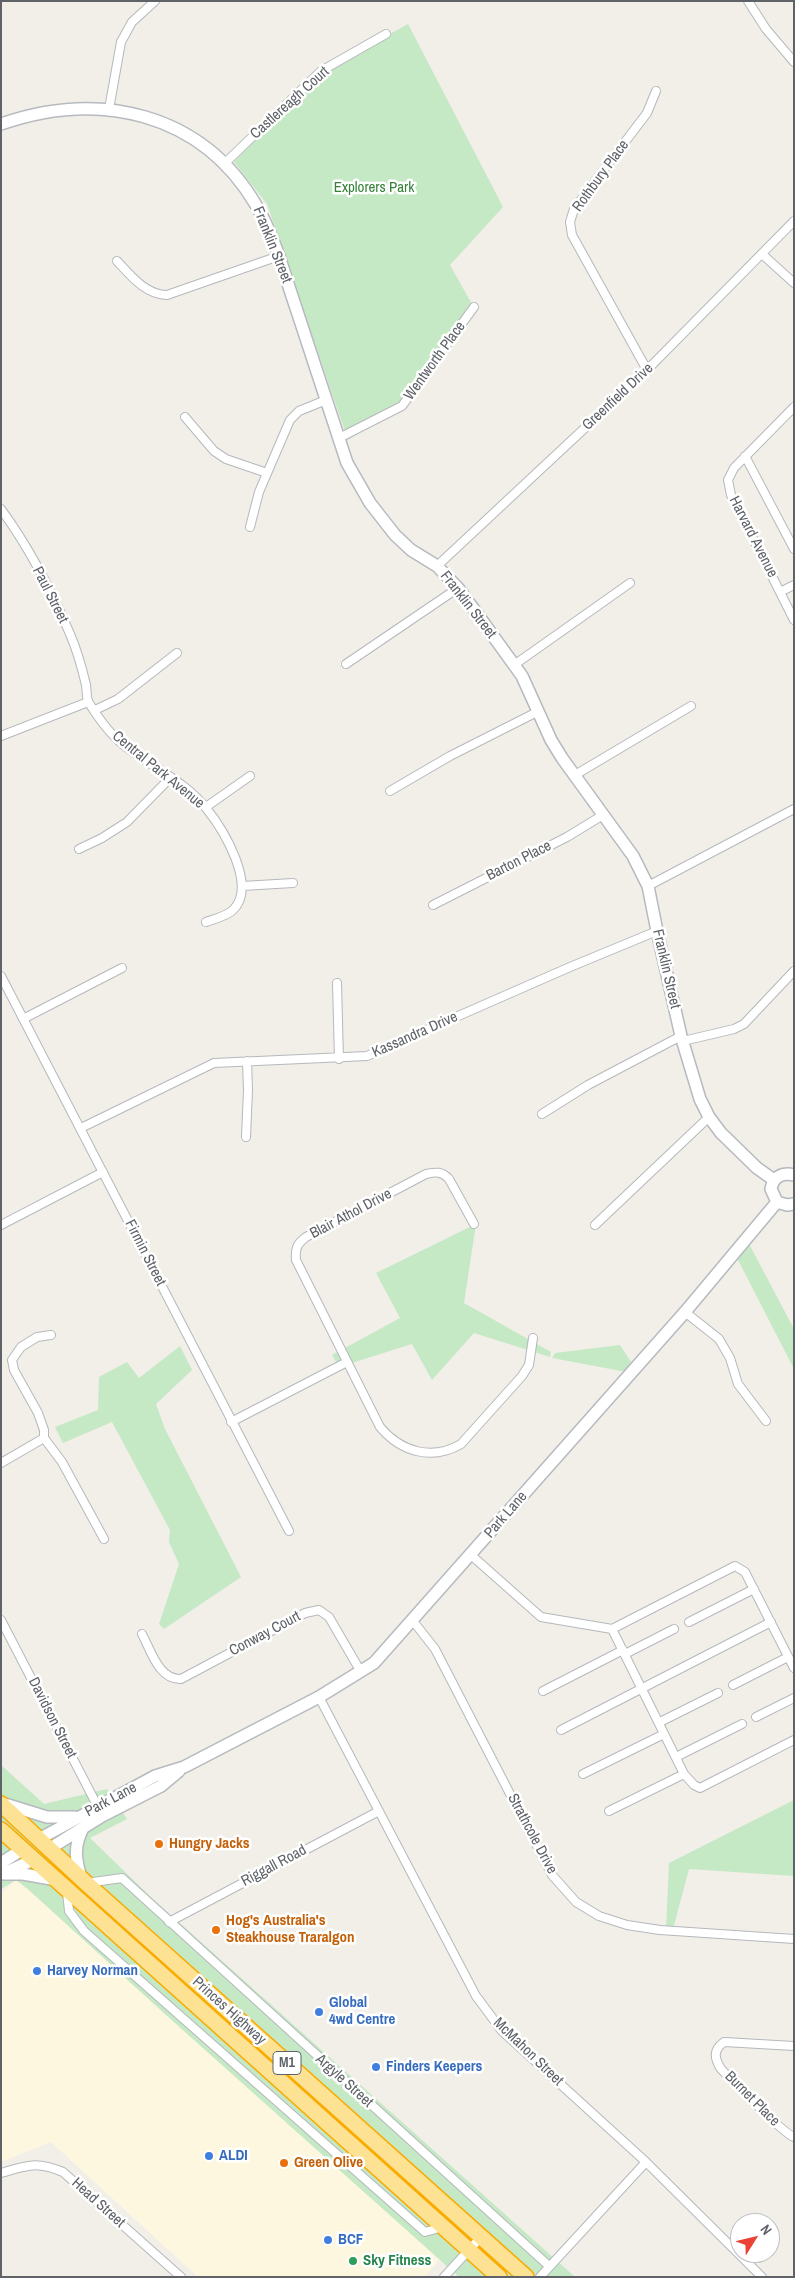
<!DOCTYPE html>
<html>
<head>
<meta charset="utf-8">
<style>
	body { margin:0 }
	#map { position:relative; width:795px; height:2278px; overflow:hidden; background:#f1efe8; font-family:"Archivo Narrow",sans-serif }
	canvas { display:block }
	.frame { position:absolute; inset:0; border:2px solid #5f6368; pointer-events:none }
	.north { position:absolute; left:730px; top:2213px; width:50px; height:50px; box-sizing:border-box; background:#fff; border:1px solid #bfc1c3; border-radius:50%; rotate:54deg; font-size:14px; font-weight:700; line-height:20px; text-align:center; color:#5f6368 }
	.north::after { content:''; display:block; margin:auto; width:18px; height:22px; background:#ea4335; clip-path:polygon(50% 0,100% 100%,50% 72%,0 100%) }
</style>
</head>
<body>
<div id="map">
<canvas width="795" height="2278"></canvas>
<div class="frame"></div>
<div class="north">N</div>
</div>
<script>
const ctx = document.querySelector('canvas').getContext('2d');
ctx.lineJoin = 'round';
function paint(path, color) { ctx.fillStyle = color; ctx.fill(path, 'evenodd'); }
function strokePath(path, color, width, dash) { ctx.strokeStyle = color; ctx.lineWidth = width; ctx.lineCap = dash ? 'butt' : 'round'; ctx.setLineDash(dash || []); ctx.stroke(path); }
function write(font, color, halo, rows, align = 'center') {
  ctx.font = font + ' "Archivo Narrow",sans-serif'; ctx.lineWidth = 5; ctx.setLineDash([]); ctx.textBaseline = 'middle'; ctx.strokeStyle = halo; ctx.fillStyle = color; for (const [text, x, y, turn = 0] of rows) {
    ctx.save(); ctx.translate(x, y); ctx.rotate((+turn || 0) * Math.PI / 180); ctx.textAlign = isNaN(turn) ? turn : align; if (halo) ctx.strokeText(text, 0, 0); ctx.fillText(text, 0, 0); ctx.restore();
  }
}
const commercial = new Path2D(`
	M 16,1879 L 440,2259 L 425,2277 L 198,2277 L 51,2142 L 1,2162 L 1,1894 Z`);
const green = new Path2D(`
	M 408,24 L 503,207 L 450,265 L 473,306 L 402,406 L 348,440 L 267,204 L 234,162 L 321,72 Z
	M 476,1224 L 464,1303 L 551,1352 L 550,1357 L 474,1333 L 432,1380 L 412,1344 L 339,1367 L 332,1355 L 400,1318 L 376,1273 Z
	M 748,1242 L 794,1329 L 794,1369 L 736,1256 Z
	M 620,1345 L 635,1368 L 632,1373 L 552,1358 L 555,1353 Z
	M 180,1346 L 192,1370 L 156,1404 L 165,1429 L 241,1577 L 164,1629 L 159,1624 L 179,1564 L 169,1542 L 170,1530 L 112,1422 L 63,1443 L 55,1427 L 98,1410 L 99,1377 L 127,1362 L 139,1378 Z
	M 1,1765 L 44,1804 L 107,1789 L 127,1819 L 90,1838 L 153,1899 L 575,2277 L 459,2277 L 166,2015 L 30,1891 L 16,1880 L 1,1889 Z
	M 794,1800 L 794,1876 L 689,1869 L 673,1929 L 666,1929 L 669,1863 Z`);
const street = new Path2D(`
	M 748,1 L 766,29 L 794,62
	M 109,109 L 121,42 L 132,22 L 155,1
	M 225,163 L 321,71 L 386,34
	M 762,254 L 794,283
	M 117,261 C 131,276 146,295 167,295 L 279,256
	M 647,370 L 572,235 L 570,222 L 574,209 L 647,113 L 656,91
	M 794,407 L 734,468 L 728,480 L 731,495 L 794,620
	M 185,417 L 214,451 L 226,459 L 267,473
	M 339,438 L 402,406 L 474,307
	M 745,456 L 794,549
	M 1,509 C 28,546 52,592 70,634 C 77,650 82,668 86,685 C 87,691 86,698 89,703 C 99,719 110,735 125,746 C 150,766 186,782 206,808 C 223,829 258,886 233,910 C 227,916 214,919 206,922
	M 250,527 L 259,492 L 290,420 L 299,411 L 326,400
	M 437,566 L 647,370 L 794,221
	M 780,592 L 794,585
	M 346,664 L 458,588
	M 514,665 L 630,583
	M 95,710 L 118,699 L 177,653
	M 1,736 L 88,702
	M 575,775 L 691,706
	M 390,791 L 450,756 L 539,711
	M 206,807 L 250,776
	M 79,849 L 102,838 L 127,822 L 171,777
	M 242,886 L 293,883
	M 648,886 L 794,809
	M 433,905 L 567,837 L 603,815
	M 1,976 L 289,1531
	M 337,983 L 339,1059
	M 23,1019 L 122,968
	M 683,1041 L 734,1029 L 744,1024 L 794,971
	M 542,1114 L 588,1085 L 681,1036
	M 81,1128 L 214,1063 L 367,1056 L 570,967 L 657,931
	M 246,1137 L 248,1090 L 247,1061
	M 474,1224 L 449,1179 C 442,1171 436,1172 426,1174 L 306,1237 C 297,1244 295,1248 296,1260 L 380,1427 C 401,1452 432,1461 461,1444 L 522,1376 L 529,1365 L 533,1338
	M 1,1225 L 103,1172
	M 595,1225 L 709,1117
	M 685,1312 L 719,1339 L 730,1358 L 738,1384 L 766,1421
	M 51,1335 L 37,1337 L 21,1347 L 12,1360 L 14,1370 L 38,1413 L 44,1430 L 44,1438 L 62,1462 L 104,1539
	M 231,1422 L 347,1362
	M 1,1463 L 44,1438
	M 471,1555 L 541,1617 L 612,1629 L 684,1774 L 609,1811
	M 1,1620 L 99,1809
	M 413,1621 L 435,1649 L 552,1875 L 576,1902 L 599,1916 L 627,1925 L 660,1930 L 794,1939
	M 689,1622 L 754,1589
	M 612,1629 L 735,1566 L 745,1572 L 794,1668
	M 142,1634 C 151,1651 159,1680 181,1679 L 305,1613 L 319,1610 L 329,1617 L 361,1672
	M 625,1654 L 674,1629
	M 733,1685 L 788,1657
	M 543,1691 L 623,1650
	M 319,1697 L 476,1996 L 502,2031 L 646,2162 L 762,2277
	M 756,1717 L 794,1698
	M 660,1722 L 718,1693
	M 561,1730 L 771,1622
	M 676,1757 L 742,1724
	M 583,1774 L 664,1734
	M 684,1774 L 694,1785 L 700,1788 L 794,1740
	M 86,1883 L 122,1878 L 549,2266
	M 67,1892 L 69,1911 L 84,1931 L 425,2232 L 443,2227
	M 169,1922 L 379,1811
	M 794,2046 L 724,2042 C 713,2050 714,2058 721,2069 C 733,2081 782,2133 794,2137
	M 1,2173 C 29,2165 36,2161 63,2172 L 181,2277
	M 444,2277 L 481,2237
	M 540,2277 L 646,2162`);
const secondary = new Path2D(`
	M 1,124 C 99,90 201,112 256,205 C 275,237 284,273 296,308 C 313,360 330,411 347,463 L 370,503 L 395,535 L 411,550 L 437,566 L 458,588 L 478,615 L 522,676 L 551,740 L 562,758 L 633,856 L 648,886 L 657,931 L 681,1036 L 700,1099 L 709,1117 L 721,1133 L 757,1168 L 774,1180
	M 794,1175 C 782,1172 773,1177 771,1189 L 777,1202 L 787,1205 L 794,1204
	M 5,1804 L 47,1817 L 75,1817
	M 39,1839 L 155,1776 L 184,1767 L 319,1697 L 374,1663 L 685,1312 L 777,1202
	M 49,1849 L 102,1816 L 161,1786 L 179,1771
	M 1,1863 L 23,1849
	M 7,1872 L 35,1859
	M 4,1874 L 23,1874 L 57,1880
	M 81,1877 C 75,1858 74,1846 83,1828`);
const highway = new Path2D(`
	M 1,1804 L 86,1883 L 526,2277
	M 1,1830 L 499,2277`);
const markers = [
	[159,1844,5,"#e8710a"],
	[216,1930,5,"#e8710a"],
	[37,1971,5,"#3f7fe0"],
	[319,2012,5,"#3f7fe0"],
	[376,2067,5,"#3f7fe0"],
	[209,2156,5,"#3f7fe0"],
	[284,2163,5,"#e8710a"],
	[328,2240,5,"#3f7fe0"],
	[353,2261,5,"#2e9e5b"]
];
const shields = [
	[287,2063,28]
];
const shieldNames = [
	["M1",287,2063]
];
const streetNames = [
	["Castlereagh Court",290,103,-42],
	["Rothbury Place",601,176,-54],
	["Franklin Street",272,245,68],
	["Wentworth Place",435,361,-54],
	["Greenfield Drive",618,397,-43],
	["Harvard Avenue",753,537,63],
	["Paul Street",50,595,63],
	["Franklin Street",468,605,52],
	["Central Park Avenue",158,770,39],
	["Barton Place",519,861,-27],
	["Franklin Street",666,969,77],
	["Kassandra Drive",415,1035,-24],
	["Blair Athol Drive",351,1214,-28],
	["Firmin Street",145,1253,63],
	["Park Lane",506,1515,-49],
	["Conway Court",265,1634,-28],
	["Davidson Street",52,1718,63],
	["Park Lane",111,1800,-28],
	["Strathcole Drive",532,1834,62],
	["Riggall Road",274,1866,-28],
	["Princes Highway",229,2011,42],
	["McMahon Street",528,2052,44],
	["Argyle Street",344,2081,42],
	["Burnet Place",752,2099,45],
	["Head Street",98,2203,42]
];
const parkNames = [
	["Explorers Park",374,188]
];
const foodNames = [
	["Hungry Jacks",169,1844],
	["Hog's Australia's",226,1921],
	["Steakhouse Traralgon",226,1938],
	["Green Olive",294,2163]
];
const shopNames = [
	["Harvey Norman",47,1971],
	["Global",329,2003],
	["4wd Centre",329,2020],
	["Finders Keepers",386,2067],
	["ALDI",219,2156],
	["BCF",338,2240]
];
const leisureNames = [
	["Sky Fitness",363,2261]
];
paint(commercial, '#fef7e0');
paint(green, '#c5e8c5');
strokePath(street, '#b5b8bc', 10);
strokePath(secondary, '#b6babf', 14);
strokePath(highway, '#f9ab00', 18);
strokePath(street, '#fff', 8);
strokePath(secondary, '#fff', 11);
strokePath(highway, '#fde293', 15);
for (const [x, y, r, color] of markers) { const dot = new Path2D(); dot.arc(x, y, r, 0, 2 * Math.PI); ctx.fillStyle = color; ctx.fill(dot); strokePath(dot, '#fff', 2); }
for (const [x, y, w] of shields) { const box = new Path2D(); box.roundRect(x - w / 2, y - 11.5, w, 23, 4); ctx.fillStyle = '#fff'; ctx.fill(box); strokePath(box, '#5f6368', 1); }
write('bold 14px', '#5f6368', null, shieldNames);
write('15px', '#5f6368', '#fff', streetNames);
write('15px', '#348238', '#fff', parkNames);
write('bold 15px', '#c56008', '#fff', foodNames, 'left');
write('bold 15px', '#366cbe', '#fff', shopNames, 'left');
write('bold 15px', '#27864d', '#fff', leisureNames, 'left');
</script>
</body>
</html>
